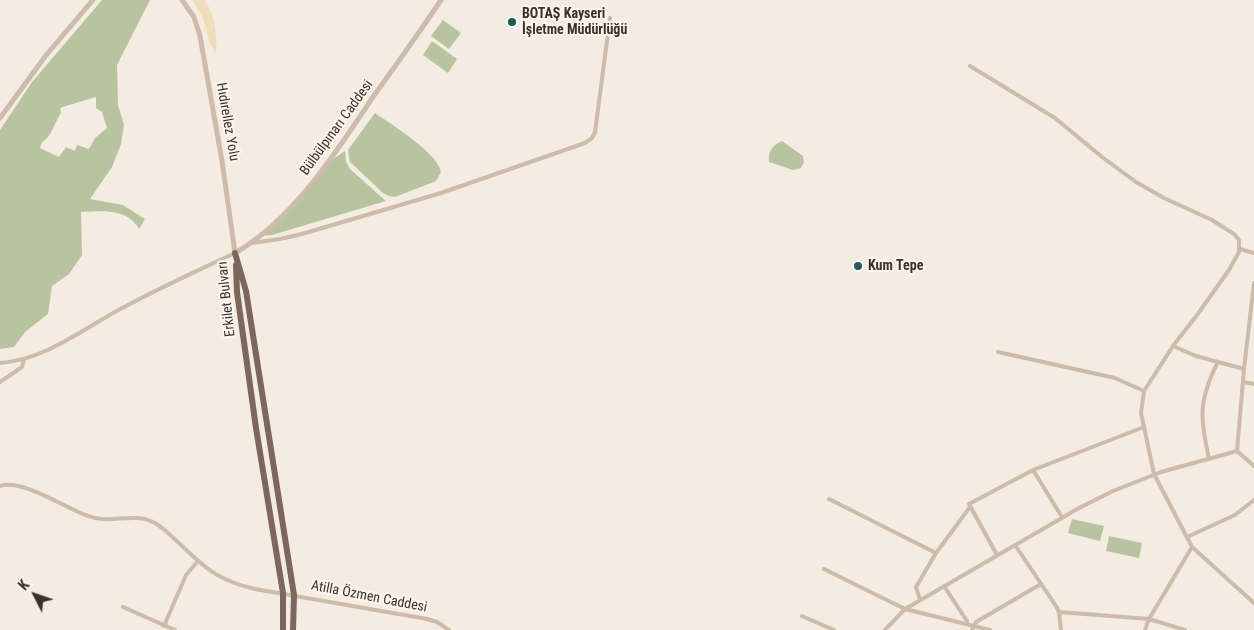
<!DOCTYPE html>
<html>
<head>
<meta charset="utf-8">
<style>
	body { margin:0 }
	#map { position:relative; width:1254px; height:630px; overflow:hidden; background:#f4ebe1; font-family:"Roboto Condensed",sans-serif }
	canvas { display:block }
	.north { position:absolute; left:10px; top:570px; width:50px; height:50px; -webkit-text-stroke:4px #fbf5ee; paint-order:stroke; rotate:311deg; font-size:14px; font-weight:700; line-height:20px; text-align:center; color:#3b302b }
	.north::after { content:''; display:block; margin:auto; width:18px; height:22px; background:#3b302b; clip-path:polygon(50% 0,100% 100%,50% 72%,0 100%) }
</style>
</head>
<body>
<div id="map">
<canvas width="1254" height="630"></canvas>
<div class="north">K</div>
</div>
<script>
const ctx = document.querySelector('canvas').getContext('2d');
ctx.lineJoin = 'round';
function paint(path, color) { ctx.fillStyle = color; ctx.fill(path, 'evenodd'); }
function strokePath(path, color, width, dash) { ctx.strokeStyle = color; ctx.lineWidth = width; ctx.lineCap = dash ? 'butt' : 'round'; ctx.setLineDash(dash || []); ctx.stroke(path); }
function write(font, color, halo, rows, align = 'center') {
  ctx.font = font + ' "Roboto Condensed",sans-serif'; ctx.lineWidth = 4.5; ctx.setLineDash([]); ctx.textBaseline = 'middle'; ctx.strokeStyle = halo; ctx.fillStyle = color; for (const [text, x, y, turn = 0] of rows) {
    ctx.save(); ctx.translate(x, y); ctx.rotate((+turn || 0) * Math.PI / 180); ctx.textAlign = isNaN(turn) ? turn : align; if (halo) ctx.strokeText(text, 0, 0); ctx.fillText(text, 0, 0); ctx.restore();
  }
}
const green = new Path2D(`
	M 102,0 L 150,0 L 117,65 L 118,105 L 124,125 L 121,144 L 112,167 L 90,199 L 123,205 L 145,219 L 139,229 C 128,208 101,211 81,212 L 82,255 L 69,274 L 52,286 L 48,314 L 25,332 L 14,347 L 0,349 L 0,130 L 32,82 ZM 96,97 L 96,108 L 102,112 L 107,128 L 95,138 L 89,149 L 77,145 L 75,151 L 66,147 L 59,157 L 40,148 C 41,143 43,142 47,138 C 52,133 56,120 61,113 L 60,109 L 62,107 Z
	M 443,20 L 461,33 L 449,49 L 431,36 Z
	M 432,41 L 457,59 L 448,73 L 423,55 Z
	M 375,113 C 391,124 439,154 441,172 L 436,181 L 395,197 L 389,196 L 383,193 L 350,162 L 348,150 Z
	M 782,141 L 803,156 L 804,162 L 801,168 L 793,170 L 769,162 C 768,152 772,145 782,141 Z
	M 345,151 L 346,162 L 350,169 L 386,201 L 272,235 L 260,236 L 300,195 L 327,163 Z
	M 1072,519 L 1104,526 L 1100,541 L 1068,533 Z
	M 1109,536 L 1142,543 L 1139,558 L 1106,551 Z`);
const sand = new Path2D(`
	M 192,0 L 204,0 C 216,14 217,37 216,54 L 210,44 L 203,18 Z`);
const minor = new Path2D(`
	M 970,66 L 1055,118 L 1102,157 L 1136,182 L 1164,198 L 1212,220 L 1234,234 L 1239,240 L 1239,252 L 1229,270 L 1197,315 L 1173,346 L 1144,391 L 1141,413 L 1154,474 L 1192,547 L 1254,603
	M 252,243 L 280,239 L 302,234 L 441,193 L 585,143 L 592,138 L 595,132 L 610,18
	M 1240,249 L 1254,253
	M 1173,346 L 1196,356 L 1218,362
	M 998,352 L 1115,378 L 1144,391
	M 0,363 C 49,359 86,326 128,305 C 163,286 199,270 235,253
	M 1244,369 L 1254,283
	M 0,382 L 22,367 L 24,359
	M 1244,382 L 1254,384
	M 1237,451 L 1254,466
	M 1209,459 C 1200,418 1198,401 1218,362 L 1244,369 L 1237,451
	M 1033,470 L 1144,427
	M 0,486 C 21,478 67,509 88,516 C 111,525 133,511 155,523 C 165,529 173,538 181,545 C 207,570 220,581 255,589 L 427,619 L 437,622 L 449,630
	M 829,499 L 936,553
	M 1187,537 L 1235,515 L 1254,500
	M 1015,545 L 1056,606 L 1059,612 L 1061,630
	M 997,555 L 969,504 L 1033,470 L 1062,517
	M 824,569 L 905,609 L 990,630
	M 944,586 L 967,621 L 967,624
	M 920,600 L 916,587 L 936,553 L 970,507
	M 123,607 L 175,630
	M 1059,612 L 1149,619 L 1185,630
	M 802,616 L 834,630
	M 164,626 L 186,575 L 198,561
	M 885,630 L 905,609 L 912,605 L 1079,508 L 1113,491 L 1161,472 L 1237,451
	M 972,630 L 976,622 L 1041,584
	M 1145,630 L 1149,619 L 1192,547`);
const tertiary = new Path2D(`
	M 182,0 L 194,17 L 200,36 L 222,161 L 235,253 C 294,219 336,152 373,97 C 396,65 419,33 441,0
	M 0,118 L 47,54 L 93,0`);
const primary = new Path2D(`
	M 235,253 L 246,291 L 294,595 L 293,630
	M 236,265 L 237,292 L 256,428 L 283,593 L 283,630`);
const markers = [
	[512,22,5,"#1f5a5e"],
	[858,266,5,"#1f5a5e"]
];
const poiNames = [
	["BOTAŞ Kayseri",522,14],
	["İşletme Müdürlüğü",522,30],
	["Kum Tepe",868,266]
];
const streetNames = [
	["Hıdırellez Yolu",227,122,80],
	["Bülbülpınarı Caddesi",337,128,-54],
	["Erkilet Bulvarı",227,299,-96],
	["Atilla Özmen Caddesi",369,597,11]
];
paint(green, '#b8c4a0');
paint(sand, '#efdcb8');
strokePath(minor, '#cdbbac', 4);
strokePath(tertiary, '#cdbbac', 5);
strokePath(primary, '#7d675c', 6);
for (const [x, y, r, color] of markers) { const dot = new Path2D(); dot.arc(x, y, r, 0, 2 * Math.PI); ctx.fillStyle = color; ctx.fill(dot); strokePath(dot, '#fbf5ee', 2); }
write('bold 14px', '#3b302b', '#fbf5ee', poiNames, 'left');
write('14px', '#3b302b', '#fbf5ee', streetNames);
</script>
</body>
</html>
